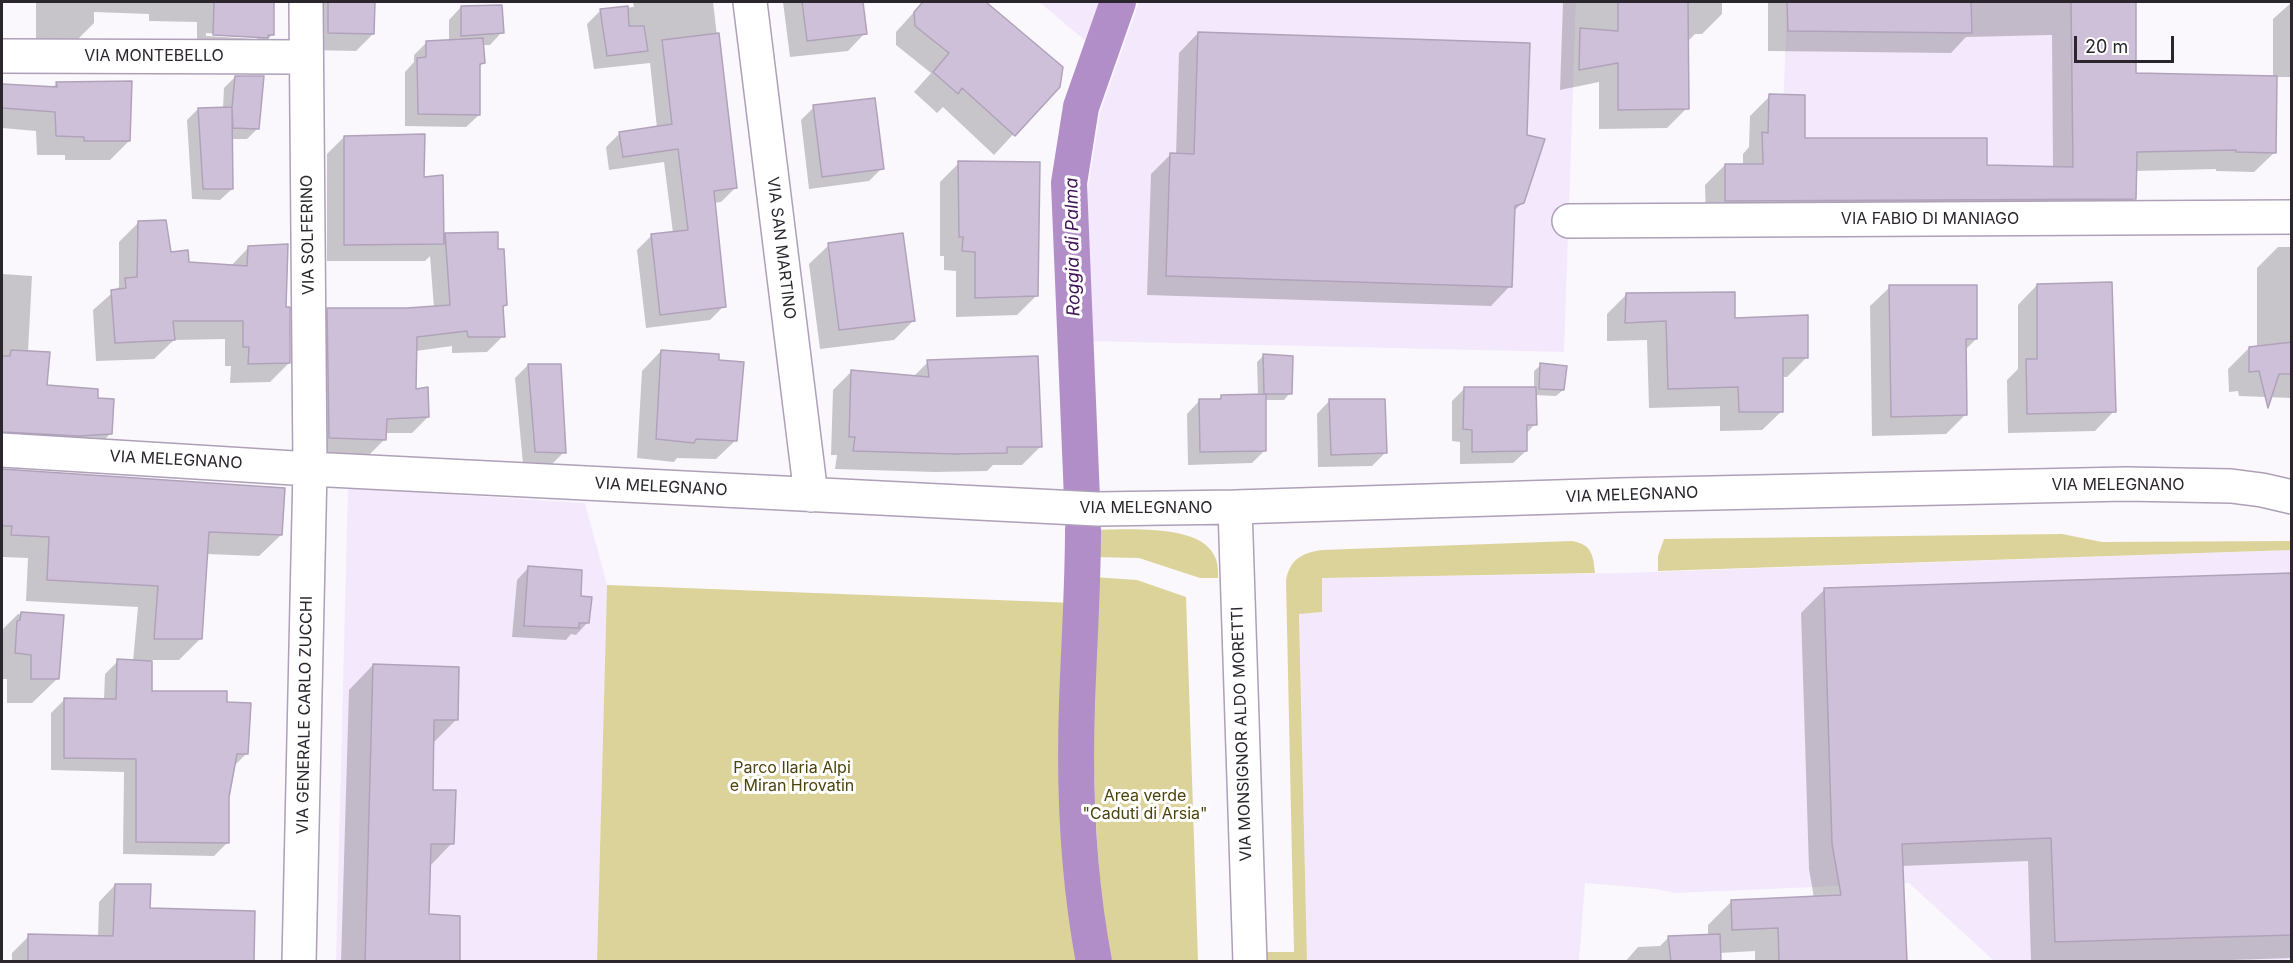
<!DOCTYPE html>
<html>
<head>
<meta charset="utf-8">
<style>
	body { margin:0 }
	#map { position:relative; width:2293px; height:963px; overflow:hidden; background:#faf7fd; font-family:Inter,sans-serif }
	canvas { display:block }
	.frame { position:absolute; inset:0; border:3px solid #2b252e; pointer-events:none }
	.scale { position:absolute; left:2074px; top:36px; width:100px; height:27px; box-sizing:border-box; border:3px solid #2b252e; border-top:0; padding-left:8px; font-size:18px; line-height:21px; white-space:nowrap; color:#2b252e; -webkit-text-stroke:4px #fff; paint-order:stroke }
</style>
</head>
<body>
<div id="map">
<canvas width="2293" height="963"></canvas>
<div class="frame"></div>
<div class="scale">20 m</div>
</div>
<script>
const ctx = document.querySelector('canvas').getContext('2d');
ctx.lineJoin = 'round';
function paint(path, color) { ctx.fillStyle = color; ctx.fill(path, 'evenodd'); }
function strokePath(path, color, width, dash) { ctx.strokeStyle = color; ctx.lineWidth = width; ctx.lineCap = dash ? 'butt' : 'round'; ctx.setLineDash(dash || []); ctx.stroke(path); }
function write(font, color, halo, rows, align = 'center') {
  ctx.font = font + ' Inter,sans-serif'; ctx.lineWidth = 6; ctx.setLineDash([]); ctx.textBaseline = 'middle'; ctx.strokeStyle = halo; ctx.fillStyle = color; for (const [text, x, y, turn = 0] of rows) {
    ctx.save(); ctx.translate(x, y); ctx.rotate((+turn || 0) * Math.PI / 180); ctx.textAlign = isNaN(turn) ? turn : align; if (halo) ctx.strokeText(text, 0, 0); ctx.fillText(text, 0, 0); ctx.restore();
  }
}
const built = new Path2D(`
	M 1039,2 L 1107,2 L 1092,46 Z
	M 1139,2 L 1576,2 L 1564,352 L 1089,341 L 1088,188 L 1100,112 Z
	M 1787,2 L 2136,2 L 2136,204 L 1782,206 L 1782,139 Z
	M 348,488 L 585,503 L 607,585 L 597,961 L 336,962 Z
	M 2291,550 L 2291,961 L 1994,961 L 1909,883 L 1675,893 L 1656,889 L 1585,883 L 1579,961 L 1307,961 L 1299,613 L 1322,612 L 1322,578 L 1623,573 Z`);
const green = new Path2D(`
	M 1092,530 C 1123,530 1198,523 1214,555 C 1218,562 1218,570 1218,578 L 1200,578 L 1139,558 L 1093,557 Z
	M 2062,534 L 2102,542 L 2291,541 L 2291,550 L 1658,571 L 1658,556 L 1664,539 Z
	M 1572,541 C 1592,545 1593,554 1595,573 L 1322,578 L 1322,612 L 1299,614 L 1307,961 L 1267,961 L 1266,952 L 1294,952 L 1286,580 C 1290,559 1302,553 1322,550 Z
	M 1093,577 L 1137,580 L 1186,597 L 1198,961 L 1110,961 C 1090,835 1093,705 1093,577 Z
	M 607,585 L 1075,603 L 1068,720 L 1071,838 L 1086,961 L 597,961 Z`);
const shadow = new Path2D(`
	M 36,2 L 272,2 L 272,35 L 255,52 L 197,52 L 197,22 L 149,21 L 149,14 L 94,12 L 94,23 L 77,40 L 36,41 ZM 206,33 L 257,36 L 257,39 L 206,36 Z
	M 312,2 L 374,2 L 373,34 L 356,51 L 311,50 Z
	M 633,2 L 713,2 L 735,188 L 721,202 L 713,203 L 724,306 L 710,320 L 646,328 L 637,250 L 651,236 L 673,233 L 664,162 L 609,170 L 606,147 L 620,133 L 657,128 L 650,63 L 594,69 L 587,24 L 601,10 L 634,7 Z
	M 783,2 L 861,2 L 865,33 L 848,51 L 790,57 Z
	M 923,2 L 983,2 L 1061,67 L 1058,86 L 994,155 L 943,107 L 937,113 L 914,92 L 931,73 L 896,45 L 896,32 Z
	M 1563,2 L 1722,2 L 1722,14 L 1702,34 L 1695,34 L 1688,41 L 1687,108 L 1667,128 L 1599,129 L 1599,82 L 1560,90 Z
	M 1768,2 L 2134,2 L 2134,75 L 2273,77 L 2273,19 L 2292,2 L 2292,77 L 2275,77 L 2275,152 L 2254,172 L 2216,171 L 2216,169 L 2135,171 L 2134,198 L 2114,219 L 1706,221 L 1705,185 L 1725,165 L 1743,165 L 1743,154 L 1749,147 L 1750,116 L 1770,96 L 1803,140 L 1985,166 L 2053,168 L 2052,35 L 1966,37 L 1951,53 L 1768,51 Z
	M 461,7 L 502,32 L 490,45 L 482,45 L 483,63 L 478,68 L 479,115 L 466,127 L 405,126 L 405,72 L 414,62 L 414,55 L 427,42 L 449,41 L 449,20 Z
	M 1198,33 L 1523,202 L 1513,212 L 1510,286 L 1491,306 L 1147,295 L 1151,174 L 1170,155 L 1176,155 L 1179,53 Z
	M 235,77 L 258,128 L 247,139 L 231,139 L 232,189 L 220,200 L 192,199 L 187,120 L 198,109 L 223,108 L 224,88 Z
	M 57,83 L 129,141 L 110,160 L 65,160 L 65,155 L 37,155 L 36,131 L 2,128 L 2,85 L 52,88 Z
	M 814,107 L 882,168 L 869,181 L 809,189 L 801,120 Z
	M 344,137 L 422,178 L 442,238 L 446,235 L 497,250 L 506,304 L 501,309 L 503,336 L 487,352 L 452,353 L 452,346 L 416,351 L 415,390 L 428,417 L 412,433 L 385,433 L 385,439 L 369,455 L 313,454 L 312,325 L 328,309 L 434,308 L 430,256 L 425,261 L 327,261 L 327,154 Z
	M 959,163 L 1037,295 L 1017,315 L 956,317 L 956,271 L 944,270 L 944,256 L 940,256 L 940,182 Z
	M 138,223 L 169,253 L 188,264 L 230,267 L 248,248 L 284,309 L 289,363 L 270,382 L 230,383 L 231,366 L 225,366 L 225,339 L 174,340 L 154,359 L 96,361 L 93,310 L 119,287 L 119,242 Z
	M 829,245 L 914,320 L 894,340 L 820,349 L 809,264 Z
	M 2278,247 L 2292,247 L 2292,425 L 2291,398 L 2239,396 L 2238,391 L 2229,392 L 2228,369 L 2249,348 L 2257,347 L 2257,268 Z
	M 2,274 L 32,276 L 28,352 L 46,387 L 97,399 L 110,434 L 89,455 L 2,453 Z
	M 2037,285 L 2114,411 L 2095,431 L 2008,433 L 2007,380 L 2018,369 L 2018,305 Z
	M 1890,287 L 1976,339 L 1965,350 L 1965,415 L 1946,434 L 1872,436 L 1870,306 Z
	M 1626,295 L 1734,319 L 1807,357 L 1787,377 L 1781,377 L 1782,411 L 1762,430 L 1720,431 L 1720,406 L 1649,408 L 1647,340 L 1607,341 L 1607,314 Z
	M 661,351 L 736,440 L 716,459 L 677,458 L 674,462 L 637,458 L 642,371 Z
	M 1264,355 L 1290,393 L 1284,400 L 1264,400 L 1265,450 L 1252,463 L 1188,465 L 1187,414 L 1200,400 L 1218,400 L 1222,396 L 1258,396 L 1257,362 Z
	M 928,362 L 1040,447 L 1022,465 L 993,465 L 987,471 L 935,472 L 835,469 L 837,455 L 831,455 L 833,390 L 851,372 L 913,377 Z
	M 528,365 L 564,452 L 551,465 L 523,464 L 515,378 Z
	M 1541,365 L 1563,390 L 1556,396 L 1535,395 L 1535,424 L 1526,434 L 1526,451 L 1513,463 L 1460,464 L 1460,442 L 1452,441 L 1452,401 L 1464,389 L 1534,388 L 1534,371 Z
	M 1330,400 L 1385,453 L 1372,466 L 1318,467 L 1317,414 Z
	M 2,470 L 108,477 L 281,535 L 259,556 L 206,554 L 200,639 L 179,660 L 150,660 L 150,692 L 225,704 L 247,753 L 233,767 L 228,796 L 228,842 L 214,856 L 123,854 L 124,772 L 51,770 L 51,713 L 64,700 L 104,700 L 105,674 L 118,661 L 133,661 L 138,607 L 26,601 L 28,558 L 2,557 Z
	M 529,567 L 579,598 L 588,622 L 576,635 L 571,634 L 566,640 L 512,637 L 517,580 Z
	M 2292,575 L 2292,958 L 2172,962 L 2031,962 L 2028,861 L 1901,866 L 1907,962 L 1755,962 L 1755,951 L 1719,953 L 1719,962 L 1625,962 L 1638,947 L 1660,946 L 1669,937 L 1708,936 L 1708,925 L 1732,901 L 1814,898 L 1809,869 L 1801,613 L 1825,589 Z
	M 18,614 L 63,616 L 57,679 L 32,703 L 7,703 L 7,679 L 2,679 L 2,630 Z
	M 373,665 L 457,719 L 432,744 L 432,791 L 452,843 L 429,867 L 428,915 L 458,962 L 341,962 L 349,690 Z
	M 115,885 L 149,909 L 252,962 L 12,962 L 12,953 L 29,936 L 98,937 L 99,902 Z`);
const canal = new Path2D(`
	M 1082,499 L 1069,183 L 1081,107 L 1118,2
	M 1083,529 C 1083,587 1079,645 1077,703 C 1074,789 1078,877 1094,962`);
const building = new Path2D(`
	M 214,2 L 274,2 L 274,35 L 268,35 L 268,38 L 213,35 Z
	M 328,2 L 375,2 L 374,34 L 328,33 Z
	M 802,2 L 863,2 L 867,34 L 807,41 Z
	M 923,2 L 986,2 L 1063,67 L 1060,87 L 1015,136 L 962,88 L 958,94 L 933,72 L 949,53 L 915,26 L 914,12 Z
	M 1618,2 L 1688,2 L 1689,109 L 1618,110 L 1618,63 L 1579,70 L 1580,28 L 1618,31 Z
	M 1787,2 L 1971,2 L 1972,33 L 1788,31 Z
	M 2071,2 L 2136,2 L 2136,73 L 2277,76 L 2276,153 L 2236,152 L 2236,150 L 2137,152 L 2136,199 L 1725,201 L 1725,164 L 1763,164 L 1762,132 L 1768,133 L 1769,94 L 1805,95 L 1805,138 L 1987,138 L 1987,165 L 2073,167 Z
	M 502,5 L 504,33 L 461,36 L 461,6 Z
	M 628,6 L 629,26 L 644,26 L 648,51 L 607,56 L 600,9 Z
	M 1198,32 L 1530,43 L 1527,135 L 1545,139 L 1524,203 L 1515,206 L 1512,287 L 1166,276 L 1170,153 L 1194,154 Z
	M 719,33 L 737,188 L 714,191 L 726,307 L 660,315 L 651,234 L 688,230 L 678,149 L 623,157 L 619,132 L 672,124 L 662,40 Z
	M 483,38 L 485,63 L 480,64 L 480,115 L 418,114 L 417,58 L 426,57 L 426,41 Z
	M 235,76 L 264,76 L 259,129 L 233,128 L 232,108 L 233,189 L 203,189 L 198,108 L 232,107 Z
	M 132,81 L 130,141 L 84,141 L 84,137 L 56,136 L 55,112 L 2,108 L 2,84 L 57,87 L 56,82 Z
	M 875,98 L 884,169 L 822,177 L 813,105 Z
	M 425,134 L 424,177 L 443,175 L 444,244 L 344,245 L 344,136 Z
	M 958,161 L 1040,162 L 1038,296 L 975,298 L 975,252 L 962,251 L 963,237 L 959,237 Z
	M 166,220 L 171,252 L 188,250 L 189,262 L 247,266 L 248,246 L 288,244 L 286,307 L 290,307 L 290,363 L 248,364 L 249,347 L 243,347 L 243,321 L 173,321 L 175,340 L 115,343 L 111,290 L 126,288 L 125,278 L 137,277 L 138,221 Z
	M 498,232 L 498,249 L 504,249 L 507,305 L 503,306 L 505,337 L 468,337 L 467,331 L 417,337 L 416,389 L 428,387 L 429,417 L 387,419 L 386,440 L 329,438 L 327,308 L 407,308 L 450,305 L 445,233 Z
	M 903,233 L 915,321 L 839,330 L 828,243 Z
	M 2112,282 L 2116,412 L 2027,414 L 2026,359 L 2037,359 L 2037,284 Z
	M 1889,285 L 1977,285 L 1977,339 L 1966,339 L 1967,415 L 1891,417 Z
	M 1735,292 L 1735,318 L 1808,315 L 1808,358 L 1783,358 L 1783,412 L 1739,412 L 1738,387 L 1668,389 L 1666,321 L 1625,323 L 1626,293 Z
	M 2292,342 L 2292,374 L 2279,374 L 2268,408 L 2259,371 L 2249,372 L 2249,347 Z
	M 11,350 L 50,352 L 47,385 L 98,389 L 98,398 L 114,399 L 112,434 L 79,436 L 2,432 L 2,356 L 10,356 Z
	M 661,350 L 719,354 L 719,360 L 744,362 L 737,441 L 696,439 L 694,443 L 656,439 Z
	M 1263,354 L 1293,356 L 1292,394 L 1264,394 Z
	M 1038,356 L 1042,447 L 1007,447 L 1007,453 L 955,454 L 853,451 L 855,437 L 849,437 L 851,370 L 929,377 L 927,360 Z
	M 1540,363 L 1567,366 L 1564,390 L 1539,389 Z
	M 528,364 L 561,364 L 566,453 L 535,452 Z
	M 1464,387 L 1536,387 L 1537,425 L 1527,425 L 1527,451 L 1472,452 L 1472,430 L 1463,429 Z
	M 1266,394 L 1266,451 L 1200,452 L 1199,399 L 1221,399 L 1221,395 Z
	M 1329,399 L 1385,399 L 1387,453 L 1331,455 Z
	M 2,469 L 285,488 L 282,535 L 209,532 L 202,639 L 154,639 L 158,586 L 47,580 L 49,537 L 11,535 L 12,526 L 2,526 Z
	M 528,566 L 582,570 L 581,596 L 592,597 L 589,623 L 579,623 L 579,628 L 524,626 Z
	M 2292,573 L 2292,935 L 2055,942 L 2051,838 L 1902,844 L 1907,962 L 1779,962 L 1778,928 L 1732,930 L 1731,900 L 1841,895 L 1832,844 L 1824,588 Z
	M 21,612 L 64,615 L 59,679 L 31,679 L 31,655 L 15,653 L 17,621 L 20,620 Z
	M 117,659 L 152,661 L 152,691 L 227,691 L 227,702 L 251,703 L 248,754 L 237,754 L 229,797 L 229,843 L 136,842 L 136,759 L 64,758 L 64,698 L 116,699 Z
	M 373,664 L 459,667 L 458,720 L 434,720 L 433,790 L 456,790 L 454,844 L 431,844 L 429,914 L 460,916 L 460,962 L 365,962 Z
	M 115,884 L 151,884 L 150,908 L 255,911 L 254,962 L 28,962 L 28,934 L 113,936 Z
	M 1720,934 L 1721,962 L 1671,962 L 1668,936 Z`);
const minor = new Path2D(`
	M 750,2 L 811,495
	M 2,56 L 306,57
	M 1569,221 L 2292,217
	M 2,450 L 310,469 L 1097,509 L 1235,507 L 1620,495 L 2126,484 L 2231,486 L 2262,490 L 2292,497
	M 1235,507 L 1250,962
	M 299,962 L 310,469 L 306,2`);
const streetNames = [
	["VIA MONTEBELLO",154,56],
	["VIA FABIO DI MANIAGO",1930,219],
	["VIA SOLFERINO",308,235,-91],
	["VIA SAN MARTINO",781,248,83],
	["VIA MELEGNANO",176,460,3],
	["VIA MELEGNANO",2118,485],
	["VIA MELEGNANO",661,487,3],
	["VIA MELEGNANO",1632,495,-2],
	["VIA MELEGNANO",1146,508],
	["VIA GENERALE CARLO ZUCCHI",305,715,-89],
	["VIA MONSIGNOR ALDO MORETTI",1242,734,-92]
];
const parkNames = [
	["Parco Ilaria Alpi",792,768],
	["e Miran Hrovatin",792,786],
	["Area verde",1145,796],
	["\"Caduti di Arsia\"",1145,814]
];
const waterNames = [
	["Roggia di Palma",1073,247,-91]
];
paint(built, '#f4e9fc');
paint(green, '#dcd39b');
paint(shadow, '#0003');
strokePath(canal, '#b18ec8', 36);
paint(building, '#cfc0d9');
strokePath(building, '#b0a2ba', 1.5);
strokePath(minor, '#aea0b8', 36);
strokePath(minor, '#fff', 33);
write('16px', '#2b252e', '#fff', streetNames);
write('16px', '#4c430c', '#fff', parkNames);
write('italic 18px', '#401257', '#fff', waterNames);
</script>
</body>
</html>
